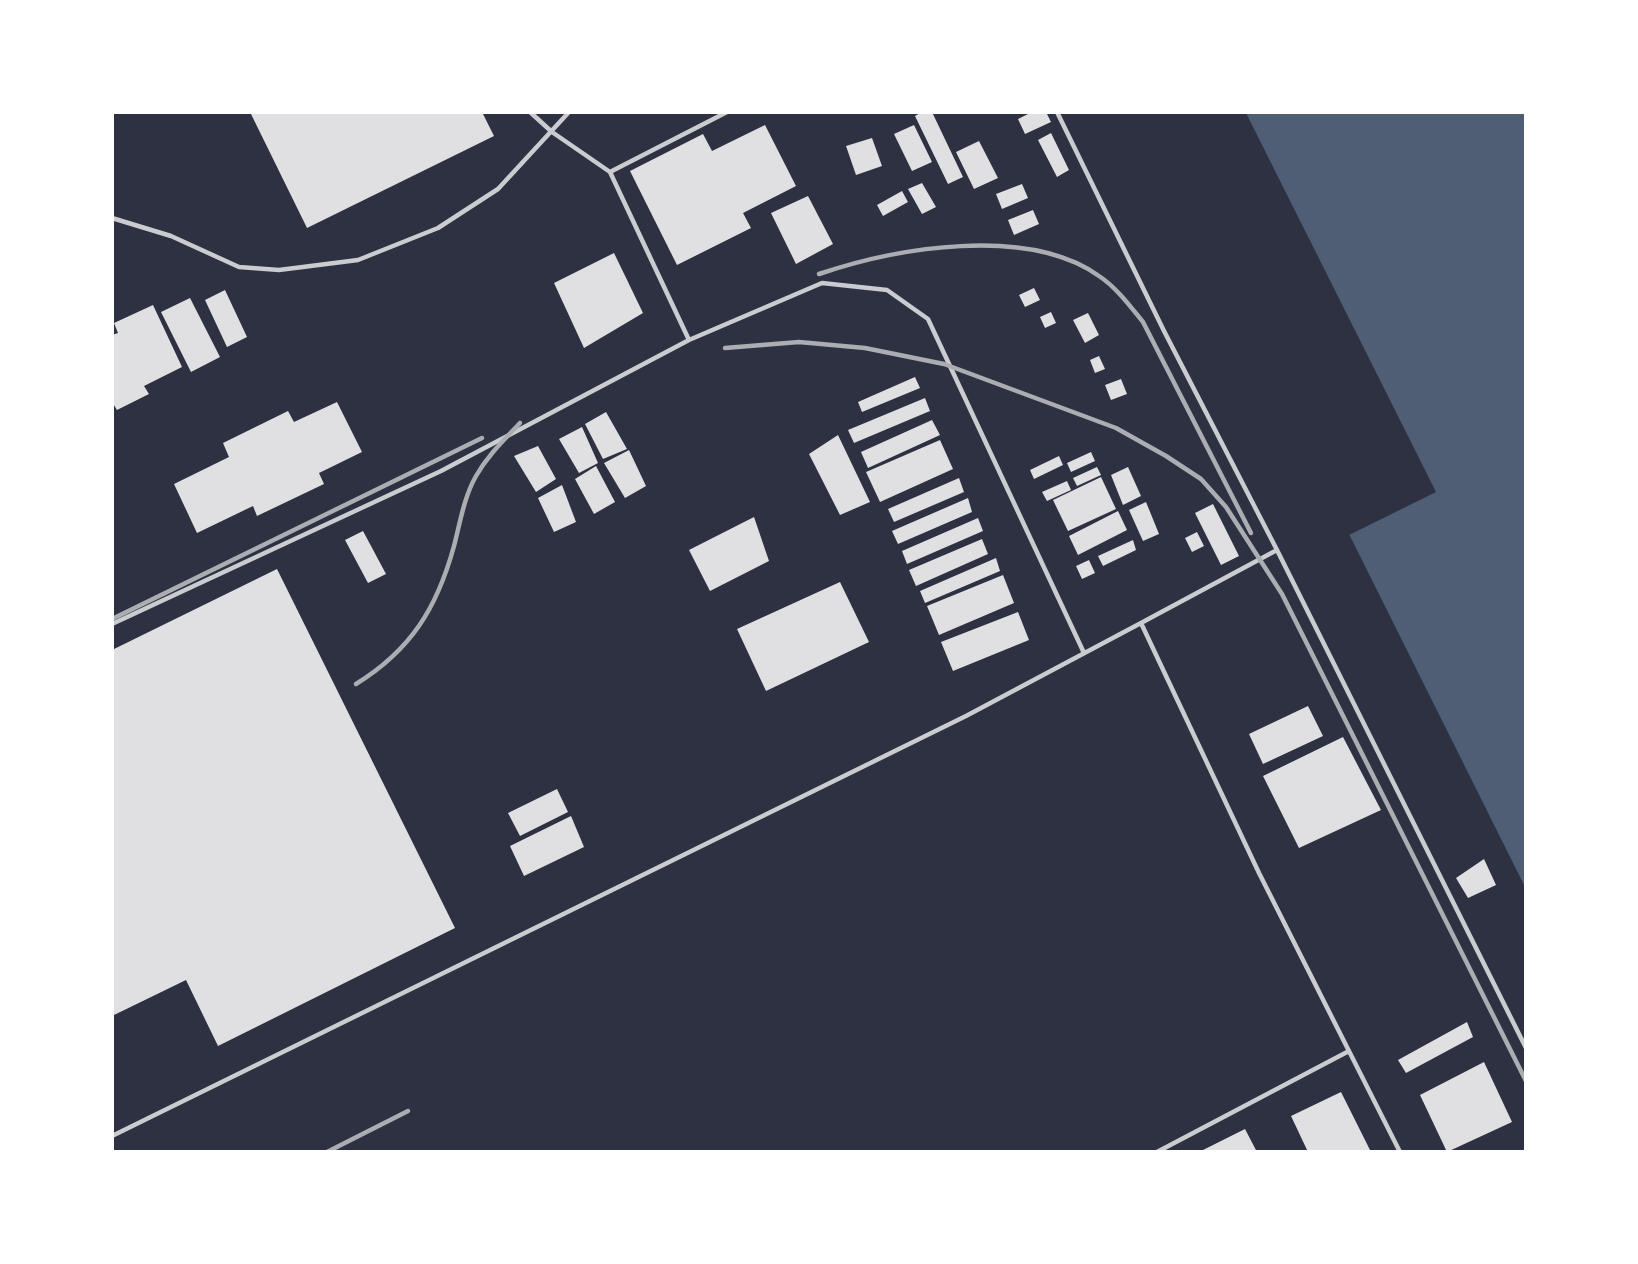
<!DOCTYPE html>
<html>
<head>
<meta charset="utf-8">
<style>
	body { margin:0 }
	#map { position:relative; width:1638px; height:1264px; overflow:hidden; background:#2d3142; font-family:"DejaVu Sans",sans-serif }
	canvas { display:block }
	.frame { position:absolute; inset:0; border:114px solid #fff; pointer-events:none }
</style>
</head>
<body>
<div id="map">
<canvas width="1638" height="1264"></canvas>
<div class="frame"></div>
</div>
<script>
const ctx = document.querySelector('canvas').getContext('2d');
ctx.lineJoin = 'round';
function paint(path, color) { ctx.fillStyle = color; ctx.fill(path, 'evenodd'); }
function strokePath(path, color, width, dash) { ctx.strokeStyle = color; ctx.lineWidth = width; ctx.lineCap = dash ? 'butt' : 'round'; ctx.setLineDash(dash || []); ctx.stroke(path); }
const water = new Path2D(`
	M 1139,113 L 1525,113 L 1525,887 Z`);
const pier = new Path2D(`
	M 1136,113 L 1246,113 L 1436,492 L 1347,536 Z`);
const building = new Path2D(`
	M 250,112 L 482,112 L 494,136 L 307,228 Z
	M 922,112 L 932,112 L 963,177 L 948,184 L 915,116 Z
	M 1032,112 L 1046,112 L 1051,122 L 1025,134 L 1018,119 Z
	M 765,125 L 796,186 L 743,213 L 751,228 L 677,265 L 630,171 L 703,134 L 712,151 Z
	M 914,125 L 932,162 L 912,171 L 894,134 Z
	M 1051,133 L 1069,170 L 1057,177 L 1038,140 Z
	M 872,138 L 882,166 L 856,175 L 846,146 Z
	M 979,141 L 998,178 L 974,189 L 956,152 Z
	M 922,183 L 936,207 L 922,214 L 908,189 Z
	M 1022,184 L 1028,198 L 1002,209 L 996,194 Z
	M 902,191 L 908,202 L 883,216 L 877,205 Z
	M 808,196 L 833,244 L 796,264 L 771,213 Z
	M 1033,210 L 1039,224 L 1014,235 L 1008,220 Z
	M 614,253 L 643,313 L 584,348 L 554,283 Z
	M 1034,288 L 1040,300 L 1025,307 L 1019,295 Z
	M 225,290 L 247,337 L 227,347 L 205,300 Z
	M 190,298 L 220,357 L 191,372 L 161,312 Z
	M 153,305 L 182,367 L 144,386 L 149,394 L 117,410 L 112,402 L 112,335 L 118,333 L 114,323 Z
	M 1051,312 L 1056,323 L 1045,328 L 1040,317 Z
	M 1088,313 L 1099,335 L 1085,343 L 1073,320 Z
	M 1099,356 L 1105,369 L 1095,373 L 1090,360 Z
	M 915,377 L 920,388 L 862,412 L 858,402 Z
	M 1121,379 L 1127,394 L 1111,400 L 1105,385 Z
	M 925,398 L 930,411 L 854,443 L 848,430 Z
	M 337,402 L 362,452 L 319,473 L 324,484 L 257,516 L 253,506 L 197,533 L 174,484 L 229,457 L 223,443 L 288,411 L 294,422 Z
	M 606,412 L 627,449 L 603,459 L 585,424 Z
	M 932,420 L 940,435 L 868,468 L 861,452 Z
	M 582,427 L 598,463 L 579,473 L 559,439 Z
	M 838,435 L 870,502 L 840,515 L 809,454 Z
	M 940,440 L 953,469 L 880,502 L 866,472 Z
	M 538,446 L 556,479 L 536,492 L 514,456 Z
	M 629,450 L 646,486 L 625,498 L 604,463 Z
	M 1091,452 L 1095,461 L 1071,472 L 1067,463 Z
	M 1059,456 L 1063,465 L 1034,479 L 1030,470 Z
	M 596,466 L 615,502 L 594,514 L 575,479 Z
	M 1097,467 L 1101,475 L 1077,486 L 1073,478 Z
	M 1128,467 L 1141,496 L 1123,505 L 1111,475 Z
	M 1101,477 L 1116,509 L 1068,531 L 1053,500 Z
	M 959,478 L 964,492 L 894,522 L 888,509 Z
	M 1067,481 L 1071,490 L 1047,501 L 1042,492 Z
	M 562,485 L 576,522 L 554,532 L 538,498 Z
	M 968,498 L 972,512 L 898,544 L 892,531 Z
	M 1146,502 L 1159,534 L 1143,541 L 1129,510 Z
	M 1213,504 L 1239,556 L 1221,565 L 1195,513 Z
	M 1118,511 L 1127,530 L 1078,555 L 1069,536 Z
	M 754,517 L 769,561 L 710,591 L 689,550 Z
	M 978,518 L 983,531 L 907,564 L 902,551 Z
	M 363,531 L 386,574 L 368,583 L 345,540 Z
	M 1197,532 L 1204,546 L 1192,552 L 1185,538 Z
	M 982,539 L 988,554 L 916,586 L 909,570 Z
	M 1133,540 L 1136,550 L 1103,566 L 1098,556 Z
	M 996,558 L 1000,571 L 925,603 L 920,591 Z
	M 1089,560 L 1095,573 L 1082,579 L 1076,566 Z
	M 277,569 L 455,928 L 218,1046 L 186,980 L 112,1016 L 112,650 Z
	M 1003,575 L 1014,603 L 939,635 L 927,606 Z
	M 840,582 L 869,642 L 766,691 L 737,629 Z
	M 1018,612 L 1029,640 L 953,671 L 941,642 Z
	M 1308,706 L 1323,736 L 1263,764 L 1249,734 Z
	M 1343,737 L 1381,810 L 1299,848 L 1263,776 Z
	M 557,789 L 568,812 L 520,836 L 508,813 Z
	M 571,816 L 584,847 L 524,876 L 510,846 Z
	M 1484,859 L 1496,885 L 1468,898 L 1456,878 Z
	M 1467,1022 L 1473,1037 L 1406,1073 L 1398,1060 Z
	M 1484,1062 L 1512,1122 L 1447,1152 L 1420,1095 Z
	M 1341,1092 L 1371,1152 L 1308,1152 L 1291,1116 Z
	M 1245,1129 L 1257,1152 L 1199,1152 Z`);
const service = new Path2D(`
	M 530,112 L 552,132 L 610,172 L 689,340
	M 1057,112 L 1164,331 L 1277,550
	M 610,172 L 727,112
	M 112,218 L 171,236 L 239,267 L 279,270 L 358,260 L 438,228 L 498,189 L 569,112
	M 1141,623 L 1277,550 L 1526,1048
	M 112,624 L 441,471 L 689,340 L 822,283 L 887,290 L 928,319 L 1084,653
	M 112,1136 L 966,716 L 1141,623 L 1259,873 L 1400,1152
	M 1157,1152 L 1349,1051`);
const rail = new Path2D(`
	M 819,274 C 896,248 1027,225 1099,276 C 1117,288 1130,306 1143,322 L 1251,533
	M 725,348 L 799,342 L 865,348 L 944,364 L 1116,428 L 1166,456 L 1201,479 L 1226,507 L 1282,594 L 1526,1081
	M 112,619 L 482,438
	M 356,684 C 411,650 437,608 454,546 C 460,523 464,497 476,476 C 488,455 504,440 520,423
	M 327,1152 L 408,1111`);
paint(water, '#4f5d75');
paint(pier, '#2d3142');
paint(building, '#e0e0e3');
strokePath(service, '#caccd0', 4.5);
strokePath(rail, '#abadb3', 4.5);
</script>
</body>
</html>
